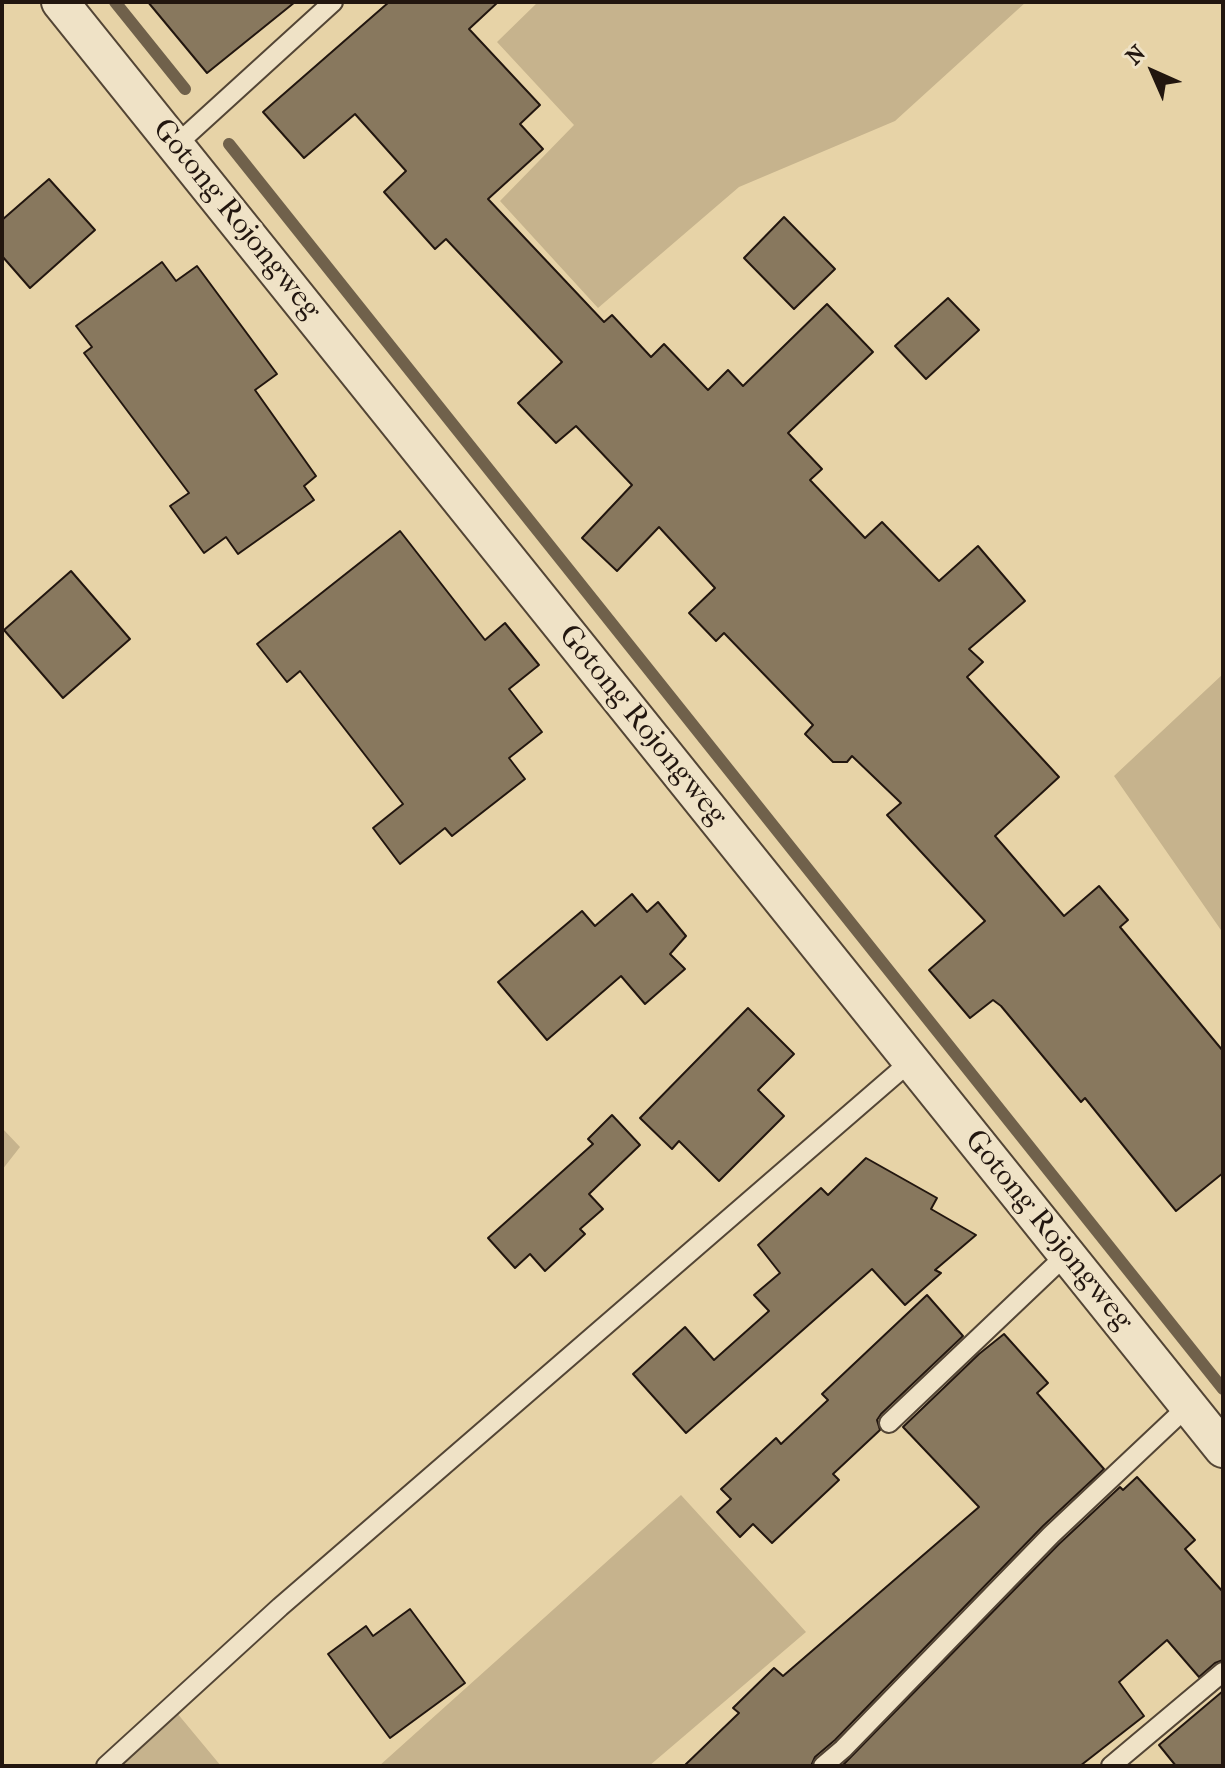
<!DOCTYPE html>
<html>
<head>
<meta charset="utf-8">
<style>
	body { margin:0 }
	#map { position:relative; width:1225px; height:1768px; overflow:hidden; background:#e7d3a7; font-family:"IM FELL French Canon",serif }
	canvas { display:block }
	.frame { position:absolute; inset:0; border:4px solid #22160f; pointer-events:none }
	.north { position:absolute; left:1113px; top:32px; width:80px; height:80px; -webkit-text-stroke:6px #efe2c6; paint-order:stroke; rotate:315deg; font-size:22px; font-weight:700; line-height:32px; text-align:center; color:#22160f }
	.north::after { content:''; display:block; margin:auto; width:28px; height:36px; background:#22160f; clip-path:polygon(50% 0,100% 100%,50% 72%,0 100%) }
</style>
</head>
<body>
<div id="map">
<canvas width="1225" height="1768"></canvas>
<div class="frame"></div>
<div class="north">N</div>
</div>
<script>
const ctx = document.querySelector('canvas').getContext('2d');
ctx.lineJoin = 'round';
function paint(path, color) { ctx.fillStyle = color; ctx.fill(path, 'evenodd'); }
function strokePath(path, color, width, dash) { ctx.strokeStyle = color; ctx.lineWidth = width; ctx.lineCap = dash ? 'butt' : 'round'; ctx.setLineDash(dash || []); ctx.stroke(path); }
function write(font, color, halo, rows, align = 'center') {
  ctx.font = font + ' "IM FELL French Canon",serif'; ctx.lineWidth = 8; ctx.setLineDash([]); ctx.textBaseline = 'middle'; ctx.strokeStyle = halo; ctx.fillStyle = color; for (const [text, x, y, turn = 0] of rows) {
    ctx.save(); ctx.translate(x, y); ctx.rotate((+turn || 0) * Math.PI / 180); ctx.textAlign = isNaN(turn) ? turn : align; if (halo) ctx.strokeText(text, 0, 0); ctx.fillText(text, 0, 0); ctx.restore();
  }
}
const green = new Path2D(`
	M 538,2 L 1026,2 L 895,121 L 739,187 L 598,308 L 500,201 L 574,125 L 497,42 Z
	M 1223,674 L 1223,933 L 1114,776 Z
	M 2,1128 L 20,1147 L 2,1170 Z
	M 681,1495 L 806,1632 L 649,1766 L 379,1766 Z
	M 177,1713 L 221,1766 L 115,1766 Z`);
const stream = new Path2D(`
	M 115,2 L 185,89
	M 229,144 L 1223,1389`);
const building = new Path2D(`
	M 148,2 L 295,2 L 207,73 Z
	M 389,2 L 498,2 L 469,29 L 540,105 L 520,124 L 543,149 L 488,199 L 604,322 L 612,315 L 651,357 L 664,344 L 708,390 L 728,370 L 743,386 L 827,304 L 873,352 L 788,433 L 822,469 L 810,480 L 865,538 L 882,522 L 939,581 L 978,546 L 1025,601 L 969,649 L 983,662 L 967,677 L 1059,777 L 995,836 L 1064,916 L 1099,886 L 1128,920 L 1120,927 L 1223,1051 L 1223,1173 L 1176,1211 L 1085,1098 L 1081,1102 L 1001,1006 L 993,1000 L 970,1018 L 929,970 L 985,921 L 887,815 L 901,803 L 852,756 L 847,762 L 833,762 L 805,734 L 813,725 L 724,633 L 716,641 L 689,613 L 715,588 L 659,527 L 617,571 L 582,538 L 632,485 L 576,426 L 556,443 L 518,403 L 562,362 L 446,239 L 435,249 L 384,192 L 406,171 L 355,114 L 304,158 L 263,112 Z
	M 49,179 L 95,230 L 30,288 L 2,256 L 2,220 Z
	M 784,217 L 835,269 L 794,309 L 744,258 Z
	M 162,262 L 176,281 L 197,266 L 277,374 L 255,390 L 316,476 L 304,486 L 314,500 L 238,554 L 226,537 L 204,553 L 170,506 L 189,493 L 84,353 L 92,347 L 76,326 Z
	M 948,298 L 979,330 L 926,379 L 895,346 Z
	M 400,531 L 485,640 L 505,623 L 539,665 L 509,689 L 542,732 L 509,758 L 525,779 L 452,836 L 445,828 L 400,864 L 373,828 L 403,804 L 300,671 L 287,682 L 257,644 Z
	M 71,571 L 130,639 L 63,698 L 4,630 Z
	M 632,894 L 647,912 L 658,902 L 686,936 L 670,954 L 685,969 L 645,1004 L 621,976 L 547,1040 L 498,982 L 582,911 L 595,926 Z
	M 748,1008 L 794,1054 L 758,1090 L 784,1116 L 719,1181 L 679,1141 L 672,1149 L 640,1118 Z
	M 612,1115 L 640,1145 L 589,1194 L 603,1209 L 580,1229 L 585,1234 L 545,1271 L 530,1254 L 515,1268 L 488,1238 L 593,1144 L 588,1139 Z
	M 866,1158 L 937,1198 L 931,1209 L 976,1235 L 935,1270 L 941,1273 L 905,1305 L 872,1269 L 686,1433 L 633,1374 L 685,1327 L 714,1360 L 769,1311 L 754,1295 L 780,1273 L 758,1245 L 821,1188 L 828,1195 Z
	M 927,1295 L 963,1336 L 881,1414 L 877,1420 L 880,1430 L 833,1474 L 839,1480 L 772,1543 L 753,1524 L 740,1537 L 717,1512 L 731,1499 L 721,1489 L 776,1438 L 781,1444 L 828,1400 L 822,1394 Z
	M 1004,1334 L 1048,1383 L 1037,1393 L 1104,1469 L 1043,1526 L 835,1740 L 815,1757 L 811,1766 L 684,1766 L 739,1713 L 733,1708 L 774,1668 L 783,1676 L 979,1507 L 903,1427 L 979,1354 Z
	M 1137,1477 L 1195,1540 L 1185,1549 L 1223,1592 L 1223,1660 L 1215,1663 L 1199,1677 L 1167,1640 L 1119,1682 L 1144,1716 L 1080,1766 L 842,1766 L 1059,1544 L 1120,1487 L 1123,1490 Z
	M 410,1609 L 465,1683 L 390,1738 L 328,1654 L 366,1626 L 373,1636 Z
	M 1223,1691 L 1223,1766 L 1176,1766 L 1159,1745 Z`);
const service = new Path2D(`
	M 176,145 L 333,2
	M 889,1423 L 1067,1254
	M 106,1766 L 280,1607 L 911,1061
	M 823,1766 L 843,1749 L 1051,1535 L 1188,1406
	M 1111,1766 L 1223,1672`);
const minor = new Path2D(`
	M 60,2 L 1223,1449`);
const streetNames = [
	["Gotong Rojongweg",236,220,51],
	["Gotong Rojongweg",642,726,51],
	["Gotong Rojongweg",1048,1231,51]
];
paint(green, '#c6b38d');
strokePath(stream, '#70614b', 12);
paint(building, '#88785e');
strokePath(building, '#22160f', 2);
strokePath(service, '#534535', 22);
strokePath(minor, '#534535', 40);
strokePath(service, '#efe2c6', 18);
strokePath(minor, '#efe2c6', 36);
write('30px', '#22160f', '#efe2c6', streetNames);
</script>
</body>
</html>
